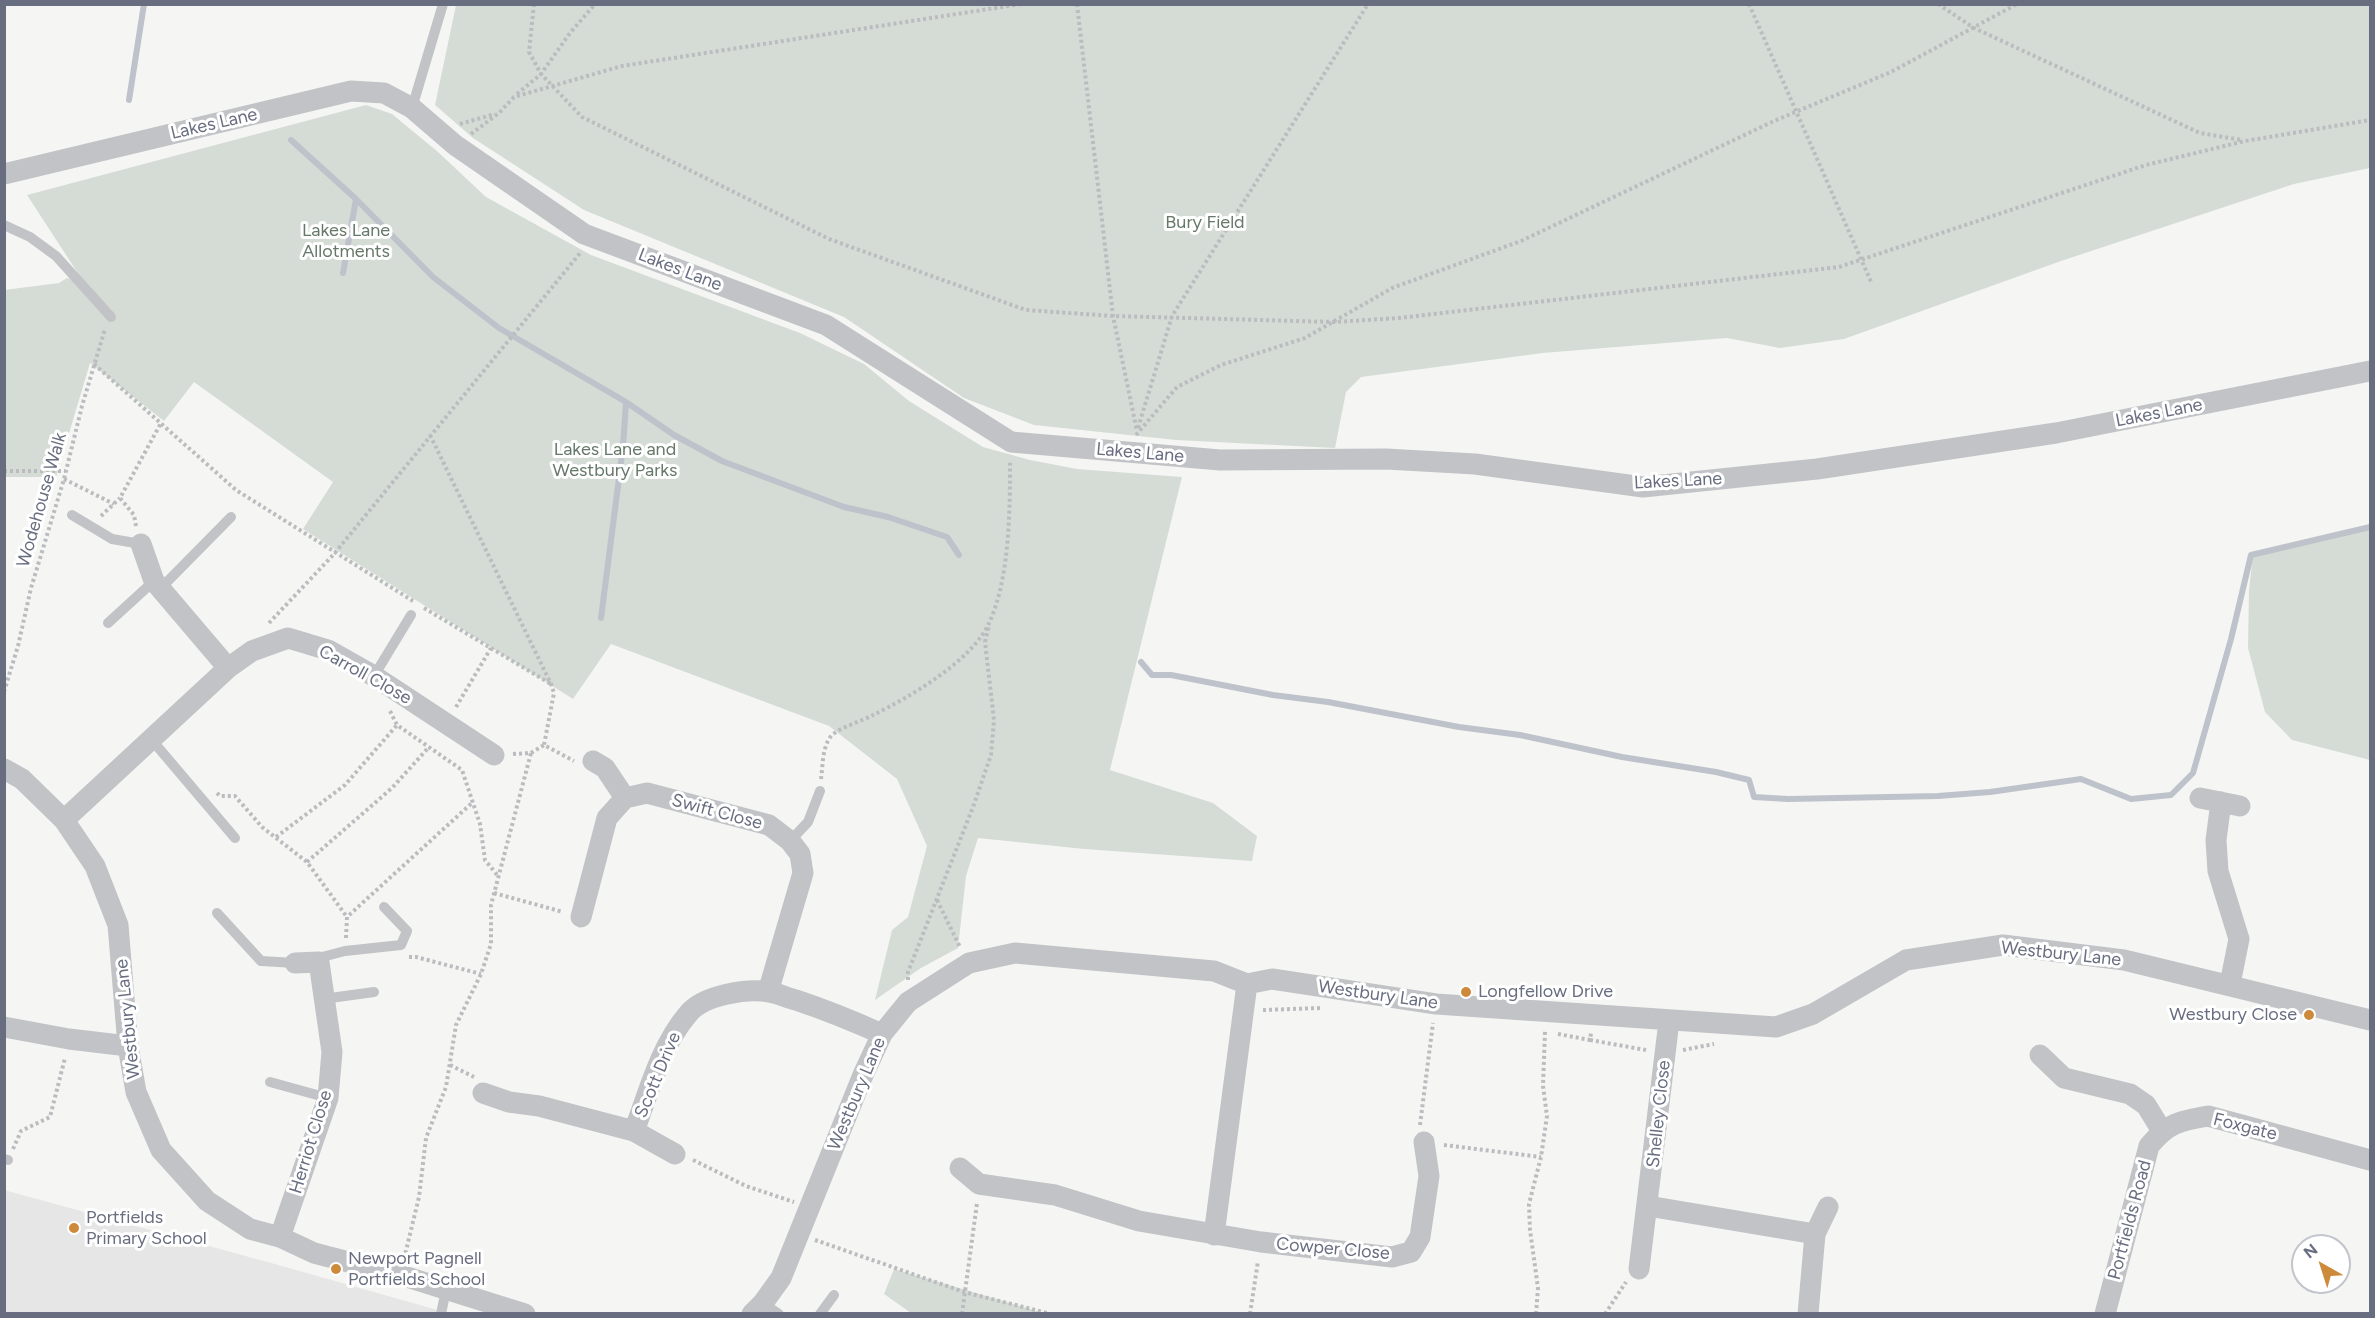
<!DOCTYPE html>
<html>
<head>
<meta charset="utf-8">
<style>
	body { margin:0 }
	#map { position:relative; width:2375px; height:1318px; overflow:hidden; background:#f5f6f3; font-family:Figtree,sans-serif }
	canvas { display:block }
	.frame { position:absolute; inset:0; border:6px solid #686e80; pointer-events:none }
	.north { position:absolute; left:2291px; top:1234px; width:60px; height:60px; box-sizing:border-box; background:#fff; border:2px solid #c3c5cc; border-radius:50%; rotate:321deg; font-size:16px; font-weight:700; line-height:24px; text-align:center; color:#686e80 }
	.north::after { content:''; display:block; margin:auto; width:21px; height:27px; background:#ce8a3b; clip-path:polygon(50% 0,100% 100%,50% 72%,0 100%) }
</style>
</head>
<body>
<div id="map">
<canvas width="2375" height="1318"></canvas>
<div class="frame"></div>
<div class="north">N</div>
</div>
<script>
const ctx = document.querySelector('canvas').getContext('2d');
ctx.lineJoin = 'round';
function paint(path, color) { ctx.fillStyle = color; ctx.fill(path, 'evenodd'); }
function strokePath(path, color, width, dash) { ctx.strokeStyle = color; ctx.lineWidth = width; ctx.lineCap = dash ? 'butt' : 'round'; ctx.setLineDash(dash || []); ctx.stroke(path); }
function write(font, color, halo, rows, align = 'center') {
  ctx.font = font + ' Figtree,sans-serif'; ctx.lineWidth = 6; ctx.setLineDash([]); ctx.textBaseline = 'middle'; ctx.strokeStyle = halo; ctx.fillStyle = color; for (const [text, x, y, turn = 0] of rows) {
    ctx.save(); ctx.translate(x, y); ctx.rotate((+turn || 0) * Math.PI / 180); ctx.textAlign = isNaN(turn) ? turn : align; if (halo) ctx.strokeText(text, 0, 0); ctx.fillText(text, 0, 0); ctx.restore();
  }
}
const built = new Path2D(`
	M 4,1190 L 282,1266 L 448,1313 L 5,1313 Z`);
const green = new Path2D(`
	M 456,5 L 2370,5 L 2370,168 L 2294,184 L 2061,261 L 1844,339 L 1780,348 L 1727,338 L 1543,353 L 1361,377 L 1346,392 L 1335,448 L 1176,440 L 1034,425 L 964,398 L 844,317 L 584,210 L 473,138 L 435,105 Z
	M 366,105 L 392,114 L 438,152 L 486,197 L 591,255 L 800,333 L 864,364 L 909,401 L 983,447 L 1030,460 L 1077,469 L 1182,477 L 1110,770 L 1213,803 L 1257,836 L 1252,861 L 1084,849 L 978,838 L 966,876 L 958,948 L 921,968 L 875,1000 L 892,930 L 908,917 L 927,846 L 897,779 L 829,726 L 611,644 L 573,699 L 303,529 L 333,482 L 194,382 L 164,421 L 90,363 L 56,477 L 5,477 L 4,290 L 59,283 L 67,278 L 83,281 L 27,195 Z
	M 2370,525 L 2370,760 L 2292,740 L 2265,712 L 2248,648 L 2249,590 L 2253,555 Z
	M 894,1269 L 1044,1313 L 1049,1313 L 911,1313 L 884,1294 Z`);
const stream = new Path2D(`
	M 129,100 L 144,4
	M 291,140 L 356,199 L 433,277 L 499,328 L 626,402 L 674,435 L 722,461 L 844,507 L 888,517 L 947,537 L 959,555
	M 343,273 L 356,199
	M 601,618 L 623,447 L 626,402
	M 1141,662 L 1152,675 L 1171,675 L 1273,695 L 1328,702 L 1459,727 L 1520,735 L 1622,757 L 1716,772 L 1749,780 L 1754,797 L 1788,799 L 1938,796 L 1990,792 L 2081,779 L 2131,799 L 2171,795 L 2193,773 L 2231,639 L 2251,555 L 2370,527`);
const path = new Path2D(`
	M 534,4 L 529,52 L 541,74 L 582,117 L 829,239 L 1026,310 L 1113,316 L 1334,322 L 1399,318 L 1839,267 L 2146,165 L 2245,141 L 2370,120
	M 1077,4 L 1113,316 L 1137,431
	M 1749,4 L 1872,284
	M 1938,4 L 1974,28 L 2200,133 L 2242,140
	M 517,94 L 541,74 L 570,33 L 595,4
	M 460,124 L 495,114
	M 471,134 L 499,113 L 514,97 L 622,66 L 1021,4
	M 94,364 L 236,490 L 413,601
	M 1138,428 L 1172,316 L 1368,4
	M 430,435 L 551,684 L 554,693 L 544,745
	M 1136,435 L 1177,387 L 1221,365 L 1305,338 L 1392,288 L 1521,241 L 1774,121 L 1891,72 L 2017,4
	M 4,471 L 65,471
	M 64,479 L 114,504
	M 101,516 L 120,498
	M 136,526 L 134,515 L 120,498 L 161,423
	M 424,608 L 551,684
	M 269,623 L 334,554 L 581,252
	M 4,692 L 18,646 L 31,588 L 64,479 L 82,406 L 105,329
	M 456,707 L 491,648
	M 390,711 L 397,725 L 462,770 L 480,824 L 485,860 L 498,876
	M 513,754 L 531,753 L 544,745 L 574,761
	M 821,779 C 823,765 822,746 832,735 C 843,726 860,722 873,715 C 910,697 972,661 989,623 C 1010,578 1010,509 1010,461
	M 217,793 L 220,796 L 235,796 L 262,827 L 307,862 L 347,917
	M 276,837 L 345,785 L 397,725
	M 307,862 L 392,788 L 429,747
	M 494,893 L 563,912
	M 937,900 L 960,947
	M 346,938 L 347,917 L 473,802
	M 409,957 L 416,957 L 481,974
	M 908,980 L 908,972 L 973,807 L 991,755 L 994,720 L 985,642 L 989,626
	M 1263,1010 L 1321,1008
	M 1558,1034 L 1590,1040 L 1591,1033
	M 1590,1040 L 1646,1050
	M 1683,1050 L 1714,1044
	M 450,1065 L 474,1077
	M 1420,1125 L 1433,1023
	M 1444,1145 L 1541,1157
	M 13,1149 L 21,1131 L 50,1117 L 65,1058
	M 693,1160 L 746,1186 L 794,1202
	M 815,1240 L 964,1292 L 1051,1314
	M 404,1259 L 419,1197 L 426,1138 L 446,1087 L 456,1025 L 481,974 L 491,944 L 491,905 L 531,753
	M 962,1314 L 977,1203
	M 1250,1314 L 1258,1261
	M 1536,1314 L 1538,1288 L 1530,1230 L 1529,1204 L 1541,1157 L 1547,1116 L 1543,1086 L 1545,1031
	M 1605,1314 L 1626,1282`);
const service = new Path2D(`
	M 412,108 L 443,4
	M 4,225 L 30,237 L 56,256 L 111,317
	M 72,515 L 112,539 L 141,544
	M 161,588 L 231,517
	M 108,623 L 154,581
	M 374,676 L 411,615
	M 151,739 L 235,838
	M 790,841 L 808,822 L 820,791
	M 217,913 L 261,961 L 295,963
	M 319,962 L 322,957 L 345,951 L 401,945 L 407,931 L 384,907
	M 323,999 L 374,992
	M 270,1082 L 328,1098
	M 4,1159 L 8,1160
	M 763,1303 L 779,1314
	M 441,1314 L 446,1290
	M 820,1314 L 834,1295`);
const minor = new Path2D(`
	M 4,174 L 351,91 L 384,93 L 412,108 L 455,145 L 584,234 L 826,325 L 1011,442 L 1220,460 L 1386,459 L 1475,464 L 1643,487 L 1817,469 L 2056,433 L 2370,371
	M 141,544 L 154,581 L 228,668
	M 593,761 L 605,768 L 625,798
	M 4,769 L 22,779 L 64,820 L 95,866 L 118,925 L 128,1046 L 136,1092 L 161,1150 L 207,1201 L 250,1229 L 280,1237 L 314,1253 L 410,1278 L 525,1314
	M 2200,798 L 2240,806
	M 2221,802 L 2216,840 L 2218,871 L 2239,939 L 2230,984
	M 64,820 L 228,668 L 252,651 L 288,638 L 328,650 L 374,676 L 494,755
	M 581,917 L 607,818 L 625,798 L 647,793 L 769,825 L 790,841 L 800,854 L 803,873 L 768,992
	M 4,1027 L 69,1039 L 128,1046
	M 2040,1055 L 2064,1078 L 2130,1094 L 2146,1105 L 2162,1131
	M 483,1093 L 509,1102 L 539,1106 L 634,1131 L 675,1154
	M 634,1131 C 649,1092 660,1047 688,1014 C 703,995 747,988 769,992 C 778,993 787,998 796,1000 C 826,1010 853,1021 882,1034
	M 960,1168 L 979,1184 L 1055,1195 L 1139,1221 L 1261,1242 L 1392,1257 L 1411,1252 L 1420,1237 L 1429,1176 L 1424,1142
	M 1648,1206 L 1815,1234
	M 1214,1235 L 1247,984
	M 280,1237 L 328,1098 L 332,1052 L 319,962 L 295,963
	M 1639,1269 L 1669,1021
	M 752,1314 L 763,1303 L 781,1278 L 863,1075 L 882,1034 L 908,1002 L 969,963 L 1015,953 L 1214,971 L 1247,984 L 1272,979 L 1436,1004 L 1776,1027 L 1813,1014 L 1906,960 L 2003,945 L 2124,960 L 2370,1020
	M 1808,1314 L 1815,1234 L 1828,1207
	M 2105,1314 L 2149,1146 C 2168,1123 2179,1121 2208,1116 L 2370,1160`);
const markers = [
	[1466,992,6,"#ce8a3b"],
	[2309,1015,6,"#ce8a3b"],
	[74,1228,6,"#ce8a3b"],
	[336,1269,6,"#ce8a3b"]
];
const streetNames = [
	["Lakes Lane",214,124,-13],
	["Lakes Lane",680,270,21],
	["Lakes Lane",2159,413,-11],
	["Lakes Lane",1140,453,5],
	["Lakes Lane",1678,481,-3],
	["Wodehouse Walk",42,500,-74],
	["Carroll Close",365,675,29],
	["Swift Close",717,812,15],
	["Westbury Lane",2061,954,6],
	["Westbury Lane",1378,995,8],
	["Westbury Lane",128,1019,-96],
	["Scott Drive",658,1075,-67],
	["Westbury Lane",857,1094,-67],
	["Shelley Close",1659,1114,-84],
	["Foxgate",2245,1127,14],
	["Herriot Close",311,1142,-73],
	["Portfields Road",2130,1220,-75],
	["Cowper Close",1333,1249,5]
];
const parkNames = [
	["Bury Field",1205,223],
	["Lakes Lane",346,231],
	["Allotments",346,252],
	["Lakes Lane and",615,450],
	["Westbury Parks",615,471]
];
const poiNames = [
	["Longfellow Drive",1478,992],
	["Westbury Close",2297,1015,"right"],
	["Portfields",86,1218],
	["Primary School",86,1239],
	["Newport Pagnell",348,1259],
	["Portfields School",348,1280]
];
paint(built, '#e6e6e6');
paint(green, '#d5dcd5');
strokePath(stream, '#bec2ca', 6);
strokePath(path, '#bbbcbf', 4, [3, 3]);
strokePath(service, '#c2c3c7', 10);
strokePath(minor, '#c2c3c7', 21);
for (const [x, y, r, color] of markers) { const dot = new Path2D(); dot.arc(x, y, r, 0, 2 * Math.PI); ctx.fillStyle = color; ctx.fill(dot); strokePath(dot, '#fff', 2); }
write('18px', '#686e80', '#fff', streetNames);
write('18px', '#667868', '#fff', parkNames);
write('18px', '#686e80', '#fff', poiNames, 'left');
</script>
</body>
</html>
